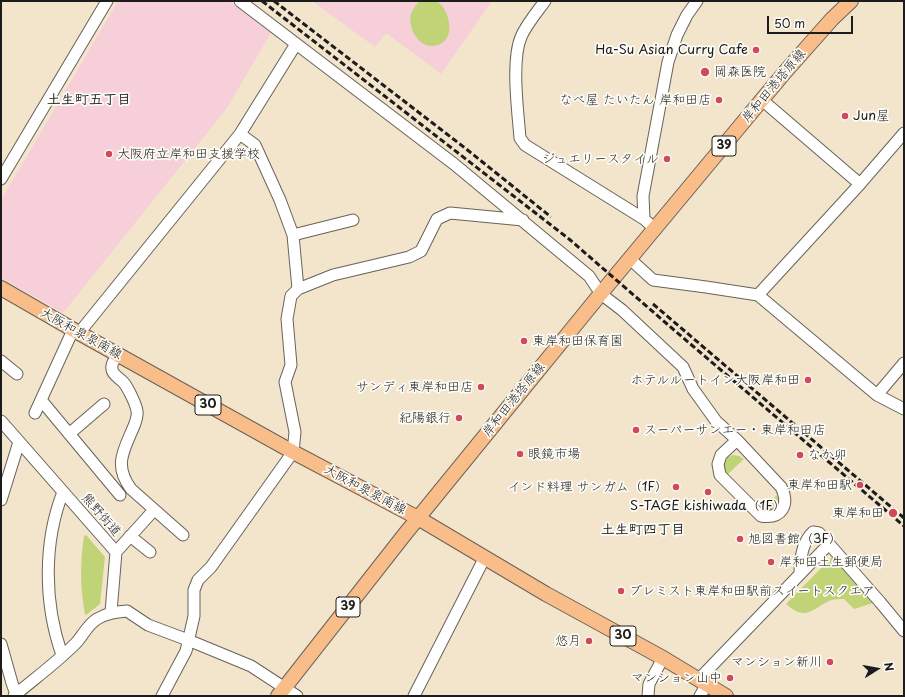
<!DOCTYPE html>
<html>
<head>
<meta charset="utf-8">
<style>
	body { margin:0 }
	#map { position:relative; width:905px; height:697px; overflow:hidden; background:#f3e5cc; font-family:"Playpen Sans",sans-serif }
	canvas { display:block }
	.frame { position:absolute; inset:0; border:2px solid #1c1c1c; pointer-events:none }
	.north { position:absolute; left:857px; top:649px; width:40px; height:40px; -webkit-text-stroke:3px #fdfcf7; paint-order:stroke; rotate:79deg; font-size:11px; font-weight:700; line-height:16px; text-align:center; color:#1c1c1c }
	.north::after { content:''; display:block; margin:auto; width:14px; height:18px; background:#1c1c1c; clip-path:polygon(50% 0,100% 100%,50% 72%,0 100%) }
	.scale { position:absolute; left:767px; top:16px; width:86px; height:18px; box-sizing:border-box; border:2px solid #1c1c1c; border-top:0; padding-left:5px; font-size:12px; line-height:14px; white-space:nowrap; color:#1c1c1c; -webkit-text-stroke:3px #fdfcf7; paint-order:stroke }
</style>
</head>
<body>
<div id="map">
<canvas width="905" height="697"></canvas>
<div class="frame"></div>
<div class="north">N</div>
<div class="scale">50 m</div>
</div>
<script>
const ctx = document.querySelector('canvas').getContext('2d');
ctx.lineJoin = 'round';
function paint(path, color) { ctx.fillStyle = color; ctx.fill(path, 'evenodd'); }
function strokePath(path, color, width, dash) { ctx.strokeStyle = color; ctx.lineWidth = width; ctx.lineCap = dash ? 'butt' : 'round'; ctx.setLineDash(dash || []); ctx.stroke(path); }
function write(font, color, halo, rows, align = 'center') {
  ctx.font = font + ' "Playpen Sans","Klee One",sans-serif'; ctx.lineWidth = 3.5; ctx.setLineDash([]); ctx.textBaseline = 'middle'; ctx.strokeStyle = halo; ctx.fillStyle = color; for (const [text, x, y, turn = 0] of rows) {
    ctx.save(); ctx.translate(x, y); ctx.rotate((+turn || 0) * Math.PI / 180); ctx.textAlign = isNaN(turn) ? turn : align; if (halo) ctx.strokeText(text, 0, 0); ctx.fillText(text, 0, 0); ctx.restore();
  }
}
const built = new Path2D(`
	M 118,1 L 229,1 L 271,33 L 227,108 L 63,313 L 1,278 L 1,200 Z
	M 312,1 L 492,1 L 441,74 L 386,33 L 375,47 Z`);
const green = new Path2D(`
	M 420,1 C 425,1 434,0 438,2 C 449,10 456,37 440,44 C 422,53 407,30 411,14 C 413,8 416,5 420,1 Z
	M 733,455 L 739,456 L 744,459 L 727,475 L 725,473 L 724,463 L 727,458 Z
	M 777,495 L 779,502 L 777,509 L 767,512 L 762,510 Z
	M 86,535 L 105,557 L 100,604 L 86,615 L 85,614 C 80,588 80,562 84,536 Z
	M 832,557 L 873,603 L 854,609 L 844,599 C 840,599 835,599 831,600 C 811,609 807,622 786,604 Z`);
const minor = new Path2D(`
	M 240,1 L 454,164 L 589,276 L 601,294 L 622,310 L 683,367 L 693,389 L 716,421 L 737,440 L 781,487 C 790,505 782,519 761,516 L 720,475 L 718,464 L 721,455 L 737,440
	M 545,1 C 537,12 526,25 521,37 C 511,61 518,112 520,138 L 525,145 L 644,219 L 655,229
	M 762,100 L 860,184
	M 240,134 L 255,145 L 280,200 L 293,235 L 298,289
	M 1,179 L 107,1
	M 644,219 L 643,196 L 668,62 L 677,35 L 687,15 L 697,1
	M 293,235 L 353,220
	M 630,259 L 653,280 L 706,287 L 758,295 L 877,395 L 904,409
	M 758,295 L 860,184 L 904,133
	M 79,333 L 240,134 L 296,44
	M 118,355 C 116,358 112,362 112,366 C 110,374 120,378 124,383 C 128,388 136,404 137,411 C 138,416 136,421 134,426 C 124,450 113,465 131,489 L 183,535
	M 1,361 L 17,374
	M 877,395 L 904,363
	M 41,400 L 120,495
	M 35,413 L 73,330
	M 1,421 L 116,552 L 111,612
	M 69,434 L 104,404
	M 1,500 L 19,442
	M 130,536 L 150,552
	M 829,544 L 880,602 L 904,631
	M 116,552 L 154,510
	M 1,644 L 12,683 L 16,694
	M 62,655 C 44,604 43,543 63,492
	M 699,679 L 829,544 L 819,533 L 813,532 C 802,542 800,560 800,574
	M 14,696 C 34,679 56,663 75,644 C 83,636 87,625 97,619 C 107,613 116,612 127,611 L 148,625 L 188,640 L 251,666 L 297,696
	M 162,696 L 186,651 L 194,616 L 194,590 L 198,580 L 211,567 L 293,452 L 295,432 L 285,382 L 291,365 L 287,319 L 291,296 L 298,289 L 333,275 L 409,257 L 421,251 L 437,219 L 450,213 L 523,220
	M 414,696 L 485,557
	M 648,696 L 649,684 L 663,658
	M 700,696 L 707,684`);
const major = new Path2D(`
	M 1,288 L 79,333 L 293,452 L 418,518 L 546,594 L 663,658 L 726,696
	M 278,696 L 405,534 L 607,286 L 785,72 L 832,19 L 851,1`);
const rail = new Path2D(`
	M 262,1 L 569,239 L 674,330 L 904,526
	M 274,1 L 465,148 L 551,217
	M 653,304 L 904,518`);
const markers = [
	[756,50,4,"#d1495b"],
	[705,72,5,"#d1495b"],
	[719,100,4,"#d1495b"],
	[845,116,4,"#d1495b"],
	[109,154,4,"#d1495b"],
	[667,159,4,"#d1495b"],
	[524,341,4,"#d1495b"],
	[808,380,4,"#d1495b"],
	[481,387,4,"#d1495b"],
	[459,418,4,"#d1495b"],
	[636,430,4,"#d1495b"],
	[520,454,4,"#d1495b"],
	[800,455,4,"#d1495b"],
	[860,485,4,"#d1495b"],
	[676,487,4,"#d1495b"],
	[708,492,4,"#d1495b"],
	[893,513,5,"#d1495b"],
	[740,539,4,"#d1495b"],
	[771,562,4,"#d1495b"],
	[621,591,4,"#d1495b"],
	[589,641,4,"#d1495b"],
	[830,662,4,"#d1495b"],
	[730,678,4,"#d1495b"]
];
const shields = [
	[724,146,24],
	[208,405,26],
	[348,607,24],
	[623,636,26]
];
const shieldNames = [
	["39",724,146],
	["30",208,405],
	["39",348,607],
	["30",623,636]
];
const poiNames = [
	["Ha-Su Asian Curry Cafe",748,50],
	["岡森医院",714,72,"left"],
	["なべ屋 たいたん 岸和田店",711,100],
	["Jun屋",853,116,"left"],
	["大阪府立岸和田支援学校",117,154,"left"],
	["ジュエリースタイル",659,159],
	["東岸和田保育園",532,341,"left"],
	["ホテルルートイン大阪岸和田",800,380],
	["サンディ東岸和田店",473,387],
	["紀陽銀行",451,418],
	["スーパーサンエー・東岸和田店",644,430,"left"],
	["眼鏡市場",528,454,"left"],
	["なか卯",808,455,"left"],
	["東岸和田駅",852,485],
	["インド料理 サンガム（1F）",668,487],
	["S-TAGE kishiwada（1F）",708,506,"center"],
	["東岸和田",884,513],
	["旭図書館（3F）",748,539,"left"],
	["岸和田土生郵便局",779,562,"left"],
	["プレミスト東岸和田駅前スイートスクエア",629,591,"left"],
	["悠月",581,641],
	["マンション新川",822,662],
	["マンション山中",722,678]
];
const streetNames = [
	["岸和田港塔原線",774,86,-50],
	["大阪和泉泉南線",81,334,29],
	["岸和田港塔原線",514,400,-51],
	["大阪和泉泉南線",365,490,28],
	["熊野街道",101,515,49]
];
const neighbourhoodNames = [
	["土生町五丁目",89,100],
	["土生町四丁目",643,530]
];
paint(built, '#f6cfd8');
paint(green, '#c0d376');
strokePath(minor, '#67625a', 13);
strokePath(major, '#67625a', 16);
strokePath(minor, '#fff', 11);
strokePath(major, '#f9bd89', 14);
strokePath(rail, '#1c1c1c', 3, [6, 3]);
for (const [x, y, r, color] of markers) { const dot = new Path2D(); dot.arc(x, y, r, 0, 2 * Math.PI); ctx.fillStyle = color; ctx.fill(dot); strokePath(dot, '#fdfcf7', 1.5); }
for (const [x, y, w] of shields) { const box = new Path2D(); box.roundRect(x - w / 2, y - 10, w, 20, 3); ctx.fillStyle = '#fdfcf7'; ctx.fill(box); strokePath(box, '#1c1c1c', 1); }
write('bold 12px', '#1c1c1c', null, shieldNames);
write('13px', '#1c1c1c', '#fdfcf7', poiNames, 'right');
write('13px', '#1c1c1c', '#fdfcf7', streetNames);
write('bold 14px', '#1c1c1c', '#fdfcf7', neighbourhoodNames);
</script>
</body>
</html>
